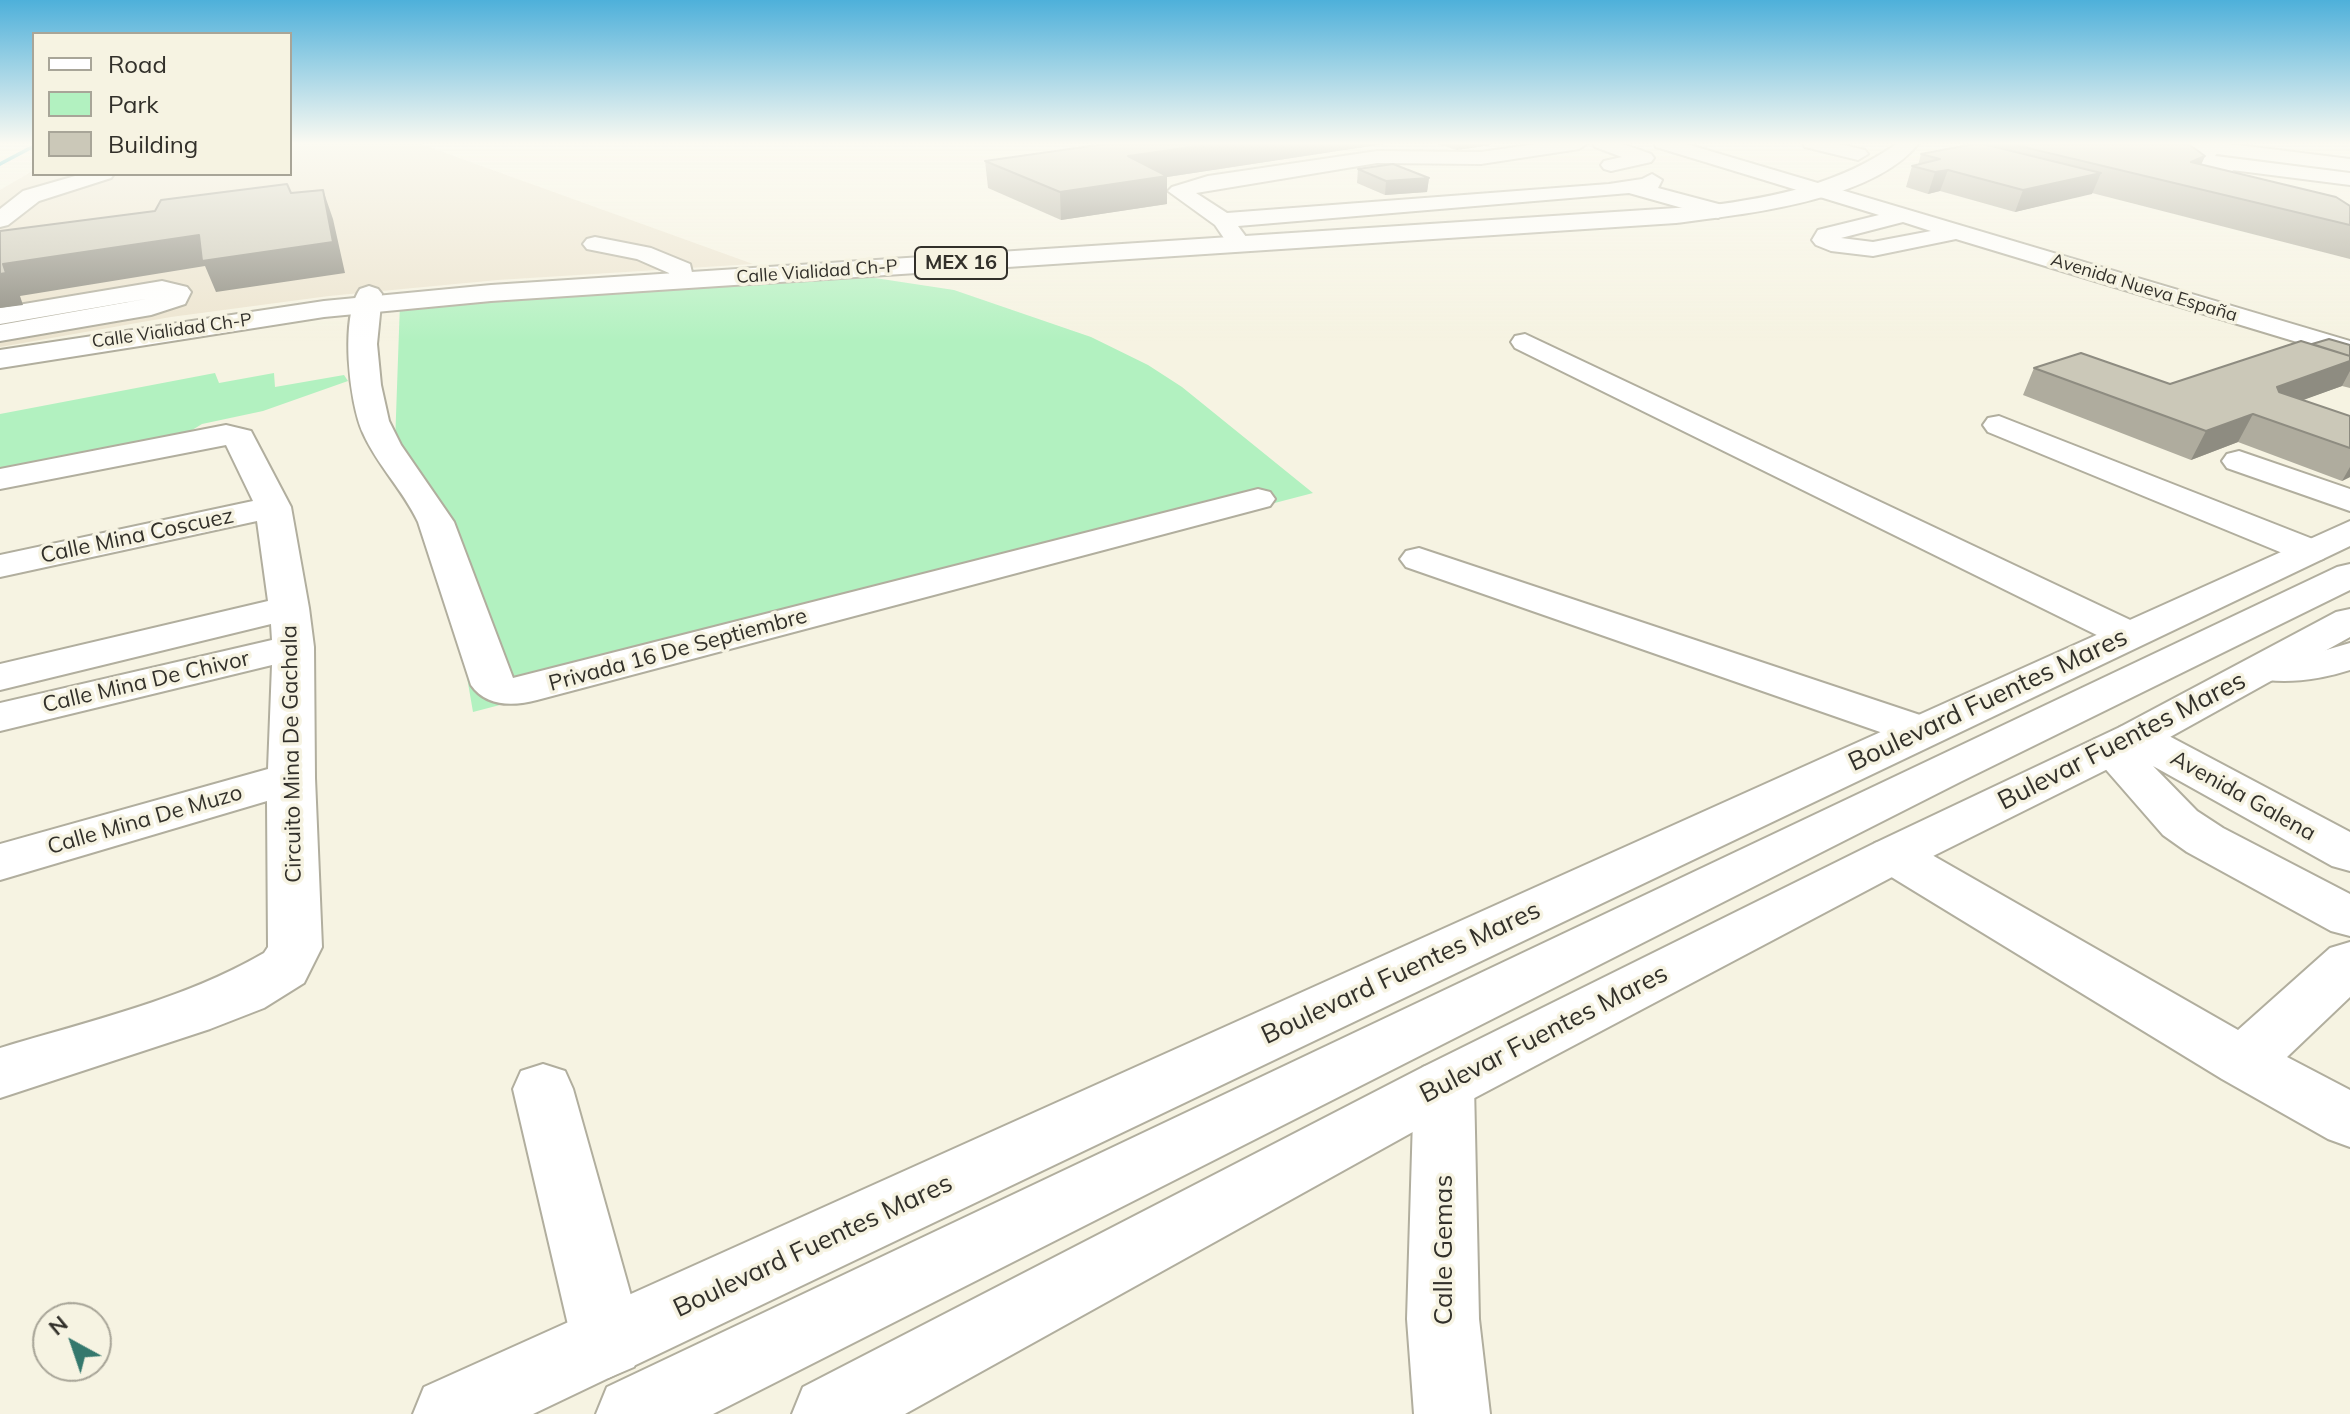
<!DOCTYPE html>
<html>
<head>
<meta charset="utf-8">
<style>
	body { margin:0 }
	#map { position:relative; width:2350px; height:1414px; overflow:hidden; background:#f6f3e2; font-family:Mulish,sans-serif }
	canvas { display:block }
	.legend { position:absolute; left:32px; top:32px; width:260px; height:144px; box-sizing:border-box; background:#f6f3e2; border:2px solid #a8a598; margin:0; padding:10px 14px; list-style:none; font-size:24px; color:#32302a }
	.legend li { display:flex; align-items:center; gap:16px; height:40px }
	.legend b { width:40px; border:2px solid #a8a598 }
	.north { position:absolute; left:32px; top:1302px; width:80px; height:80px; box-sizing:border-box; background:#f6f3e2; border:2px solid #a8a598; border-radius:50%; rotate:320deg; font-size:22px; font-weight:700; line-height:32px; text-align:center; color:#32302a }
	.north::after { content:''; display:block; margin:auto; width:28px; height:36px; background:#34786d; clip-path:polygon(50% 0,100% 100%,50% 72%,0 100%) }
</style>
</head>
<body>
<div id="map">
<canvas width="2350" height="1414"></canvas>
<ul class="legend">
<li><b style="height:10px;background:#fff"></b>Road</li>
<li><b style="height:22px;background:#b2f1c0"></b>Park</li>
<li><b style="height:22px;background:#cbc8b8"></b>Building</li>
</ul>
<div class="north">N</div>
</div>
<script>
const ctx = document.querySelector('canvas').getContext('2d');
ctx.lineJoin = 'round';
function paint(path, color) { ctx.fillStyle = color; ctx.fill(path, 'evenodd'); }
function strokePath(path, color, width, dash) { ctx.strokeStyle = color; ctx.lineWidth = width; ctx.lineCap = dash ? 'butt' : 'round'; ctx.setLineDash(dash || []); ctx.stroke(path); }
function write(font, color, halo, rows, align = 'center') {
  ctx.font = font + ' Mulish,sans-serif'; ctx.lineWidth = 7; ctx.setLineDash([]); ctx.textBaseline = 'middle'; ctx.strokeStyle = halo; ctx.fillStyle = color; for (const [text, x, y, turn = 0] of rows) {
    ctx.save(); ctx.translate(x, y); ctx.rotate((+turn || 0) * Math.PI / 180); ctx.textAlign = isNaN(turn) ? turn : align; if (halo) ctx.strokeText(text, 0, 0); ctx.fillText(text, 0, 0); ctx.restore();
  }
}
const industrial = new Path2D(`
	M 290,143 L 418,143 L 753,264 L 498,280 L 329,296 L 171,317 L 0,347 L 0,190 L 34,170 L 34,174 L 290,174 Z`);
const green = new Path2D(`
	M 829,271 L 954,290 L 1091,337 L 1148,365 L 1182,387 L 1313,493 L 473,712 L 438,509 L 395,444 L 400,302 Z
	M 215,373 L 219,383 L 274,373 L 275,387 L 344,375 L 348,381 L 263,411 L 202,424 L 184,435 L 0,471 L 0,414 Z`);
const stream = new Path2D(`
	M 34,144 L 34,148 L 0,166 L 0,162 Z`);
const minor = new Path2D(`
	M 1543,143 L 1588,143 L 1579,149 L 1481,164 L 1377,163 L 1196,193 L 1227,213 L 1609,184 L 1642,179 L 1652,174 L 1662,180 L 1658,188 L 1726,206 L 1729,211 L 1718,218 L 1629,193 L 1238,226 L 1252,245 L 1248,250 L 1232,250 L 1215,225 L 1168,191 L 1172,187 L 1208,176 L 1377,151 L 1481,152 Z
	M 1593,143 L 1620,143 L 1651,154 L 1654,158 L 1651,162 L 1611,171 L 1604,169 L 1601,165 L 1604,161 L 1622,157 L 1595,147 Z
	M 1654,143 L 1683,143 L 2350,341 L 2350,358 L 1956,239 L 1873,256 L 1831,251 L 1816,245 L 1812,240 L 1818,230 L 1879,215 L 1656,147 ZM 1903,222 L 1931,231 L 1873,242 L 1841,238 Z
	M 1803,143 L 1835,143 L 1865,150 L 1868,154 L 1858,160 L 1805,147 Z
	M 2205,143 L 2218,143 L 2221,147 L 2215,156 L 2350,173 L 2350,185 L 2232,170 L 2260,190 L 2350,220 L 2350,234 L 2244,200 L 2199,164 L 2194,157 Z
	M 82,174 L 114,174 L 111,178 L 39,201 L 8,225 L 0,227 L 0,209 L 23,191 Z
	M 595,237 L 651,248 L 690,264 L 694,281 L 690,286 L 672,286 L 669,273 L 637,259 L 587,249 L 583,244 L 587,239 Z
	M 162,281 L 187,287 L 191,292 L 185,304 L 151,315 L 0,341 L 0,325 L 151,298 L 0,324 L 0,308 Z
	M 369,286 L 378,289 L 382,294 L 377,344 L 381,385 L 389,421 L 401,445 L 454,522 L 513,678 L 1258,489 L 1270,492 L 1275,499 L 1270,506 L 537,700 C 514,706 486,707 471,685 L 418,522 C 403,490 377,465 363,433 C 349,402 340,317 360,289 Z
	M 1525,334 L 2143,626 L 2149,635 L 2143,644 L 2129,647 L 2115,644 L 1515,348 L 1511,342 L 1515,336 Z
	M 1999,416 L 2323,543 L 2329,551 L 2323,559 L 2310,562 L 2297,559 L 1988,432 L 1983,425 L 1988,418 Z
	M 226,425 L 251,431 L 291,507 L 309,608 L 314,647 L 315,778 L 322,947 L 304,983 L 264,1008 L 210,1029 L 0,1098 L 0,1048 C 89,1021 183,1000 264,953 L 268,947 L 267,801 L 0,880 L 0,844 L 268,769 L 272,665 L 0,731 L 0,703 L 272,640 L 271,624 L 0,690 L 0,664 L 268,601 L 257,521 L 0,577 L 0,555 L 253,501 L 226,445 L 0,489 L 0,469 Z
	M 2239,451 L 2350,489 L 2350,511 L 2227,468 L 2222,461 L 2227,454 Z
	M 1419,548 L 1938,721 L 1945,731 L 1938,741 L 1922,745 L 1906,741 L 1406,567 L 1400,559 L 1406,551 Z
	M 2350,564 L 2350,590 L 1960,782 L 713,1414 L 596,1414 L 607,1387 L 2337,567 Z
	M 2350,643 L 2350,670 C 2319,680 2282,685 2250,677 L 2244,668 L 2250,659 L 2265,655 L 2316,653 Z
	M 2136,723 L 2152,727 L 2350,832 L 2350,871 L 2332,866 L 2153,766 L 2197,811 L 2223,828 L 2350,894 L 2350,936 L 2331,931 L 2187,852 L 2163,835 L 2088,749 L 2095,739 L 2114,735 L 2120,727 Z
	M 1893,838 L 1911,843 L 2238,1030 L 2330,948 L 2350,942 L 2350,997 L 2287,1057 L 2350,1090 L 2350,1147 L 2328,1139 L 2222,1079 L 1875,867 L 1868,855 L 1875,843 Z
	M 1444,1060 L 1465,1067 L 1474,1085 L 1479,1319 L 1490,1414 L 1414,1414 L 1407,1319 L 1414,1085 L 1423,1067 Z
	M 543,1064 L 565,1071 L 573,1089 L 644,1342 L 634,1367 L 608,1378 L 582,1367 L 572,1342 L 513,1089 L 521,1071 Z`);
const major = new Path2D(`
	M 1898,143 L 1919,143 C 1873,201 1746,214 1676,223 L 491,301 L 324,317 L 0,368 L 0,350 L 324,301 L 491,285 L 1707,206 C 1776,197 1840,184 1898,143 Z
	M 2169,143 L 2222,143 L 2350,159 L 2350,171 L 2178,149 Z
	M 2350,521 L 2350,546 L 533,1414 L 413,1414 L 424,1387 Z
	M 2350,609 L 2350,637 L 2152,747 L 1911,867 L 1465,1103 L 905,1414 L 792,1414 L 803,1387 L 1423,1067 L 1875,843 L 2120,727 L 2336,612 Z`);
const wall = new Path2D(`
	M 1112,143 L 1390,143 L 1167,177 L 1167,204 L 1061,220 L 988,188 L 985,161 Z
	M 1435,143 L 1491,143 L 1491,145 L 1456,150 Z
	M 1990,143 L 2187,143 L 2205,156 L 2201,164 L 2350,206 L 2350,259 L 2092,193 L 2015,212 L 1940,191 L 1928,194 L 1906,187 L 1912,166 L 1918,165 L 1921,154 L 1989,145 Z
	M 1358,169 L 1429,178 L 1427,192 L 1385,195 L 1357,183 Z
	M 2312,344 L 2350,345 L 2350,388 L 2342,386 L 2302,400 L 2350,416 L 2350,477 L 2342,481 L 2238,442 L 2191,460 L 2023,395 L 2034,368 L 2170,384 Z`);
const shadedWall = new Path2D(`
	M 1220,143 L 1390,143 L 1167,177 L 1167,204 L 1061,220 L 1060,192 L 1128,156 Z
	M 1457,143 L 1491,143 L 1491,145 L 1456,150 Z
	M 2205,156 L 2193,183 L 2191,162 Z
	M 1948,170 L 1940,191 L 1928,194 L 1935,172 Z
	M 2101,173 L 2092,194 L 2015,212 L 2023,190 Z
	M 1429,178 L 1427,192 L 1385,195 L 1386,181 Z
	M 323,190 L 333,219 L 345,273 L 216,292 L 205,266 L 20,296 L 23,305 L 0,308 L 0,274 L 3,264 L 199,235 Z
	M 2350,361 L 2350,371 L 2342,386 L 2262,415 L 2277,387 Z
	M 2253,414 L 2238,442 L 2191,460 L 2206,431 Z
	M 2350,467 L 2350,477 L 2342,481 Z`);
const building = new Path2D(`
	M 1112,143 L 1220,143 L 1128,156 L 1167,176 L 1060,192 L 985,161 Z
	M 1979,143 L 2101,173 L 2023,190 L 1948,170 L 1935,172 L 1912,166 L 1940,159 L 1921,154 Z
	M 2007,143 L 2187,143 L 2205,156 L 2191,162 L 2336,197 L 2350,206 L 2350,225 Z
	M 1393,164 L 1429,178 L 1386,181 L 1358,169 Z
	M 287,184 L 291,193 L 323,190 L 333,242 L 202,261 L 199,235 L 3,264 L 6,273 L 0,274 L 0,231 L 155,211 L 161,200 Z
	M 2329,339 L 2350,345 L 2350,356 L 2312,344 Z
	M 2301,341 L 2350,356 L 2350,361 L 2277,387 L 2279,392 L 2350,416 L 2350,448 L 2253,414 L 2206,431 L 2034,368 L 2081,353 L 2170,384 Z`);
const farStreetnames = [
	["Calle Vialidad Ch-P",817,272,-4],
	["Avenida Nueva España",2144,288,17],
	["Calle Vialidad Ch-P",172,331,-8]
];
const shields = [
	[961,263,92]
];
const shieldNames = [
	["MEX 16",961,263]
];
const streetNames = [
	["Calle Mina Coscuez",137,536,-12],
	["Privada 16 De Septiembre",678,650,-15],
	["Calle Mina De Chivor",146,682,-13],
	["Circuito Mina De Gachala",292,754,-91],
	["Avenida Galena",2243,796,29],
	["Calle Mina De Muzo",145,820,-16]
];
const nearStreetnames = [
	["Boulevard Fuentes Mares",1988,700,-25],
	["Bulevar Fuentes Mares",2122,741,-27],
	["Boulevard Fuentes Mares",1401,973,-25],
	["Bulevar Fuentes Mares",1544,1034,-27],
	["Boulevard Fuentes Mares",813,1246,-25],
	["Calle Gemas",1444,1250,-90]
];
paint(industrial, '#ece4cf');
paint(green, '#b2f1c0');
paint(stream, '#08abc4');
strokePath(minor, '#b1ae9e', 4);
strokePath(major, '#b1ae9e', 4);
paint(minor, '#fff');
paint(major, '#fff');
paint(wall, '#afac9e');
paint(shadedWall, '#8e8c81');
paint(building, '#cbc8b8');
strokePath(building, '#8e8c81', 2);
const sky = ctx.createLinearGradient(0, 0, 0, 341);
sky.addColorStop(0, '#4eb0da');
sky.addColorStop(0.42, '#fbfaf2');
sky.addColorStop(1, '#fbfaf200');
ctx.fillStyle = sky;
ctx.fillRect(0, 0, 2350, 341);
write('18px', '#32302a', '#f6f3e2', farStreetnames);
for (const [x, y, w] of shields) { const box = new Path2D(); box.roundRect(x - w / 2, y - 16, w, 32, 6); ctx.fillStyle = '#f6f3e2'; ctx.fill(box); strokePath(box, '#32302a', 2); }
write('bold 20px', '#32302a', null, shieldNames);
write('22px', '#32302a', '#f6f3e2', streetNames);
write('26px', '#32302a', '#f6f3e2', nearStreetnames);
</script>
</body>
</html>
